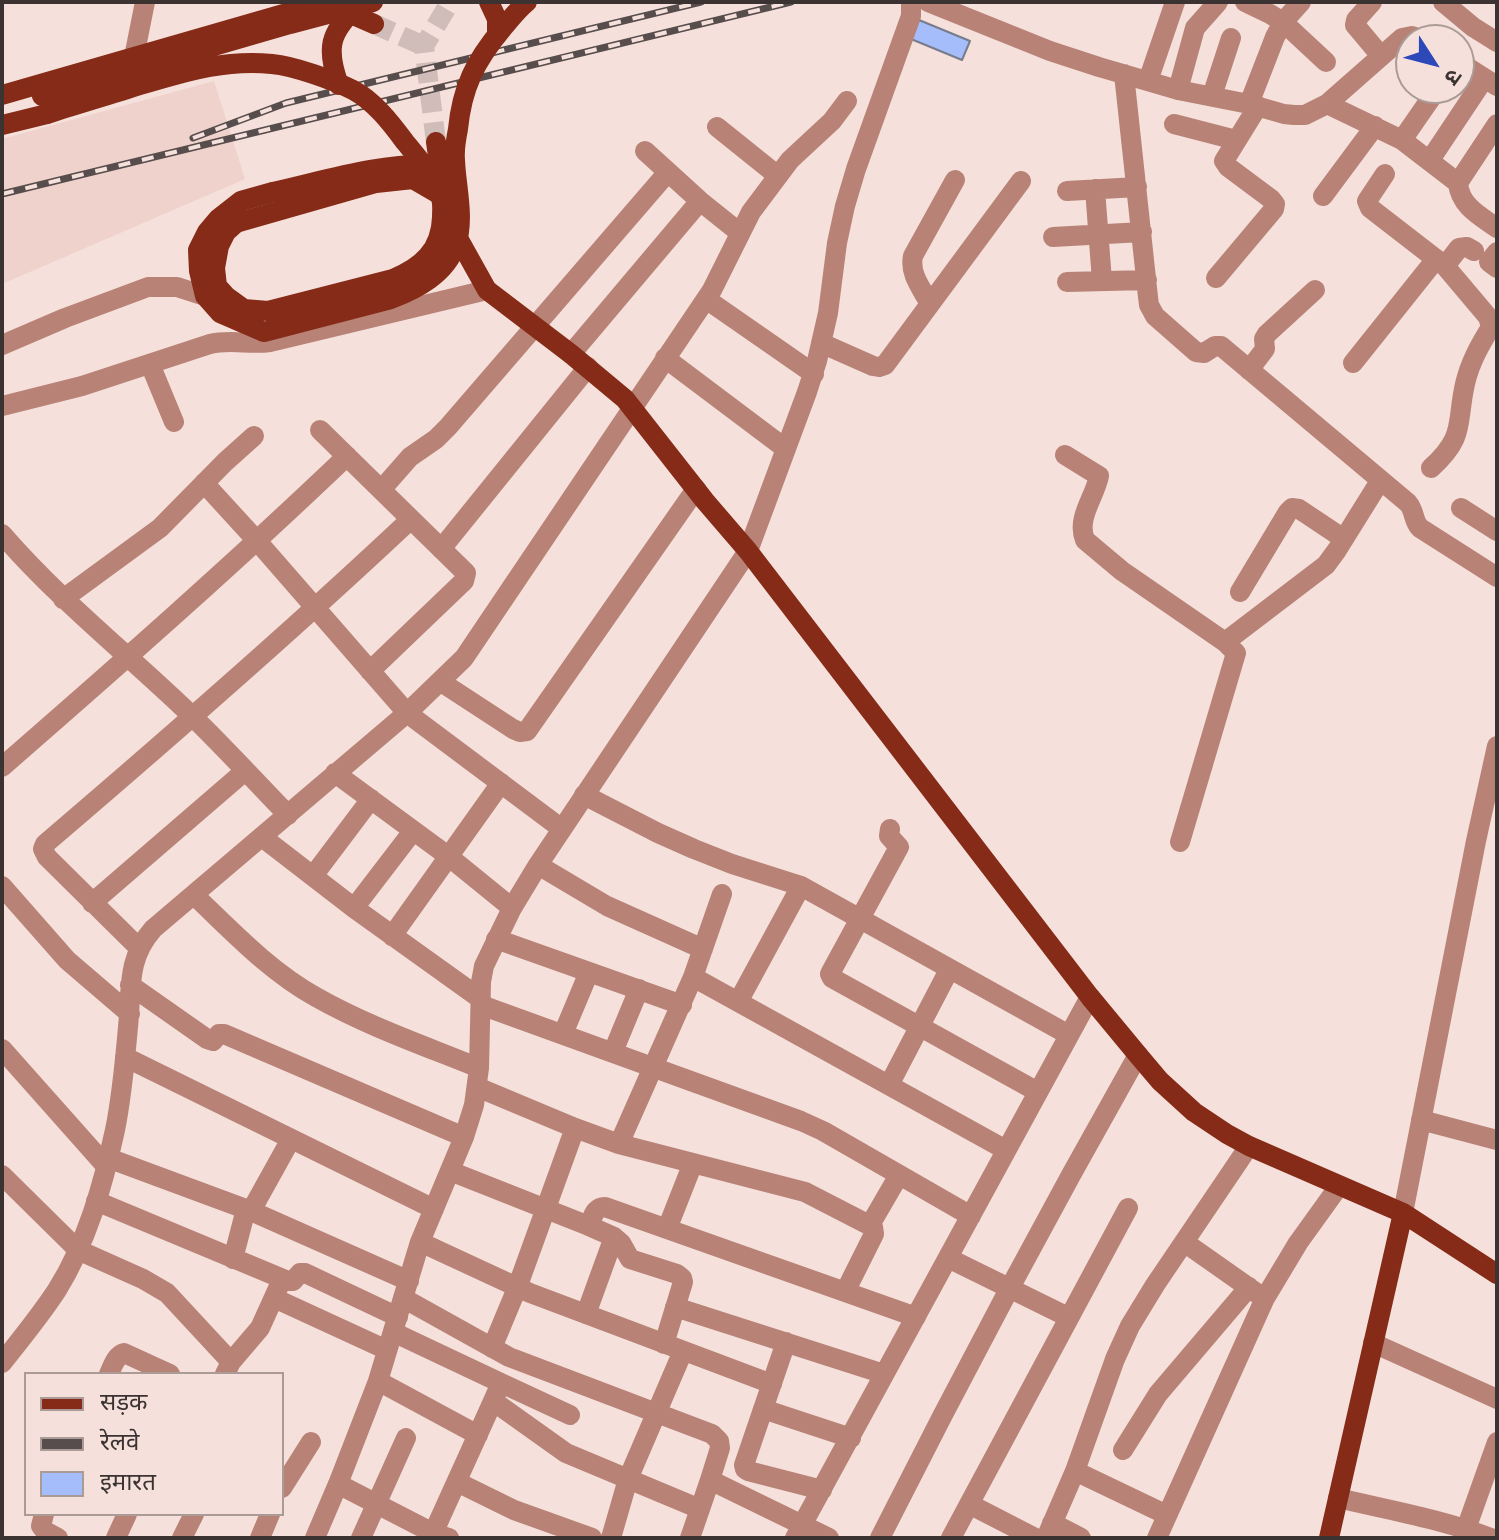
<!DOCTYPE html>
<html>
<head>
<meta charset="utf-8">
<style>
	body { margin:0 }
	#map { position:relative; width:1499px; height:1540px; overflow:hidden; background:#f5e0db; font-family:Rubik,"Noto Sans Devanagari",sans-serif }
	canvas { display:block }
	.frame { position:absolute; inset:0; border:4px solid #3b3332; pointer-events:none }
	.legend { position:absolute; left:24px; top:1372px; width:260px; height:144px; box-sizing:border-box; background:#f5e0db; border:2px solid #ab9b97; margin:0; padding:10px 14px; list-style:none; font-size:24px; color:#3b3332 }
	.legend li { display:flex; align-items:center; gap:16px; height:40px }
	.legend b { width:40px; border:2px solid #ab9b97 }
	.north { position:absolute; left:1395px; top:24px; width:80px; height:80px; box-sizing:border-box; background:#f5e0db; border:2px solid #ab9b97; border-radius:50%; rotate:126deg; font-size:22px; font-weight:700; line-height:32px; text-align:center; color:#3b3332 }
	.north::after { content:''; display:block; margin:auto; width:28px; height:36px; background:#2d48b9; clip-path:polygon(50% 0,100% 100%,50% 72%,0 100%) }
</style>
</head>
<body>
<div id="map">
<canvas width="1499" height="1540"></canvas>
<div class="frame"></div>
<ul class="legend">
<li><b style="height:10px;background:#862b17"></b>सड़क</li>
<li><b style="height:10px;background:#574d4c"></b>रेलवे</li>
<li><b style="height:22px;background:#a5bdfa"></b>इमारत</li>
</ul>
<div class="north">उ</div>
</div>
<script>
const ctx = document.querySelector('canvas').getContext('2d');
ctx.lineJoin = 'round';
function paint(path, color) { ctx.fillStyle = color; ctx.fill(path, 'evenodd'); }
function strokePath(path, color, width, dash) { ctx.strokeStyle = color; ctx.lineWidth = width; ctx.lineCap = dash ? 'butt' : 'round'; ctx.setLineDash(dash || []); ctx.stroke(path); }
const built = new Path2D(`
	M 214,81 L 245,179 L 2,284 L 2,139 Z`);
const building = new Path2D(`
	M 919,20 L 970,41 L 962,60 L 911,39 Z`);
const majorTunnel = new Path2D(`
	M 374,24 L 424,46
	M 436,142 L 424,46 L 450,2`);
const minor = new Path2D(`
	M 928,2 L 1050,51 L 1099,67 L 1178,90 L 1249,104 L 1284,114 L 1294,115 L 1305,115 L 1327,104 L 1402,38 L 1412,36 L 1425,40
	M 1245,2 L 1270,14 L 1283,22 L 1301,2
	M 1372,2 L 1356,20 L 1355,25 L 1381,56
	M 1443,2 L 1473,27 L 1497,42
	M 134,57 L 145,2
	M 1459,62 L 1497,86
	M 1124,74 L 1148,297 L 1149,305 L 1155,316 L 1196,352 L 1204,353 L 1215,346 L 1221,346 L 1408,503 C 1415,511 1413,521 1420,528 L 1497,577
	M 1148,81 L 1175,2
	M 1178,90 L 1195,28 L 1218,2
	M 1212,96 L 1231,38
	M 1249,104 L 1275,37 L 1283,22 L 1326,62
	M 1327,104 L 1402,140 L 1458,183 C 1460,206 1480,216 1497,228
	M 1174,124 L 1236,140
	M 717,127 L 778,176
	M 1402,140 L 1438,88
	M 645,151 L 700,201 L 740,233
	M 1430,160 L 1484,79
	M 1385,174 L 1367,201 L 1370,208 L 1445,266
	M 1458,183 L 1497,124
	M 1095,189 L 1102,281
	M 1067,191 L 1137,187
	M 1323,196 L 1375,126
	M 1053,237 L 1142,232
	M 1497,252 L 1489,262 L 1497,268
	M 1216,278 L 1274,209 L 1275,204 L 1271,199 L 1228,167 L 1224,161 L 1258,106
	M 1067,282 L 1147,280
	M 706,299 L 814,374
	M 930,304 C 922,289 909,274 913,256 L 955,180
	M 821,343 L 873,366 L 879,367 L 885,365 L 1021,181
	M 2,345 L 65,318 L 148,287 L 177,287 L 205,296
	M 571,354 L 700,201
	M 665,358 L 786,449
	M 1353,363 L 1436,259
	M 150,364 L 174,422
	M 1249,370 L 1265,349 L 1264,339 L 1267,334 L 1315,290
	M 2,406 L 82,386 L 210,344 C 230,339 250,345 270,342 L 487,290
	M 320,430 L 466,573 L 464,581 L 370,671
	M 1065,455 L 1099,476 C 1095,497 1076,518 1085,540 L 1122,571 L 1225,642 L 1236,653 L 1180,842
	M 1431,468 C 1466,436 1456,424 1465,384 C 1470,362 1480,345 1491,327 L 1488,317 L 1445,266 L 1459,248 L 1467,247 L 1474,251
	M 204,483 L 258,542 L 407,713 L 562,829
	M 381,490 L 410,457 L 436,439 L 448,427 L 668,172
	M 1461,508 L 1497,531
	M 2,534 C 60,601 130,656 193,717 C 226,749 256,782 288,815
	M 441,549 L 588,367
	M 1240,592 L 1288,512 L 1292,508 L 1299,509 L 1344,539
	M 63,599 L 160,528 L 225,462 L 254,436
	M 1225,642 L 1326,565 L 1337,550 L 1380,481
	M 441,682 L 513,729 L 520,732 L 527,731 L 696,489
	M 2,767 C 119,665 235,563 347,456
	M 335,773 L 448,856 L 512,908
	M 584,795 L 658,833 L 694,849 L 732,864 L 801,886 L 1069,1035
	M 890,829 L 889,836 L 899,847 L 832,970 L 830,974 L 832,978 L 1038,1092
	M 262,837 L 354,908 L 481,999
	M 538,865 L 607,906 L 703,949
	M 313,876 L 371,799
	M 2,886 L 67,960 L 130,1014
	M 194,895 C 232,931 269,971 316,997 C 367,1026 425,1046 479,1068
	M 92,903 L 245,771
	M 354,908 L 413,831
	M 392,936 L 501,783
	M 496,939 L 682,1005
	M 139,948 L 47,857 L 43,849 L 45,844 C 169,738 292,631 411,519
	M 693,977 L 1006,1150
	M 130,985 L 207,1039 L 213,1041 L 219,1034 L 224,1034 L 464,1137
	M 738,1002 L 801,886
	M 481,1005 L 801,1121 L 823,1131 L 971,1216
	M 563,1034 L 589,972
	M 2,1049 L 106,1166
	M 613,1052 L 639,989
	M 125,1057 L 434,1209
	M 889,1085 L 949,970
	M 477,1087 L 575,1128 L 619,1144 L 693,977 L 722,894
	M 1421,1120 L 1497,1140
	M 619,1144 L 805,1192 L 873,1227 L 874,1234 L 845,1292
	M 108,1158 L 251,1211 L 409,1281
	M 450,1171 L 589,1226 C 593,1217 594,1207 605,1207 L 916,1317
	M 2,1175 L 78,1250 L 143,1279 L 167,1293 L 231,1362
	M 96,1201 L 288,1281 L 293,1281 L 300,1273 L 305,1273 L 398,1317
	M 251,1211 L 291,1139
	M 1403,1213 L 1476,841 L 1497,746
	M 870,1225 L 899,1175
	M 589,1226 L 614,1237 L 621,1243 L 630,1259 L 677,1274 L 682,1278 L 683,1282 L 664,1344
	M 667,1229 L 693,1163
	M 420,1242 L 530,1293 L 772,1384
	M 1184,1242 L 1258,1294
	M 948,1258 L 1068,1317
	M 233,1259 L 246,1209
	M 274,1298 L 387,1350
	M 403,1298 L 509,1357 L 712,1434 L 719,1441 L 720,1448 L 710,1480
	M 675,1307 L 884,1374
	M 586,1314 L 614,1237
	M 393,1332 L 501,1383 L 493,1401 L 566,1453 L 700,1509
	M 786,1342 L 744,1465 L 745,1469 L 748,1471 L 822,1490
	M 1373,1343 L 1497,1399
	M 492,1348 L 517,1288 L 575,1128
	M 2,1363 C 21,1339 40,1316 57,1290 C 87,1242 103,1185 115,1130 C 122,1096 125,1061 128,1027 C 132,989 126,960 153,929 L 407,713 L 464,658 L 712,290 L 751,212 L 790,160 L 832,121 L 847,101
	M 109,1374 C 113,1366 115,1356 124,1353 L 170,1374
	M 225,1374 L 231,1362 L 260,1328 L 279,1286
	M 378,1381 L 478,1435
	M 501,1383 L 570,1415
	M 763,1409 L 851,1438
	M 1123,1450 L 1158,1394 L 1249,1287
	M 1075,1471 L 1167,1515
	M 457,1482 L 514,1510 L 592,1538
	M 338,1484 L 433,1533 L 449,1538
	M 282,1488 L 311,1442
	M 1338,1498 C 1389,1510 1441,1519 1491,1538
	M 969,1504 L 1035,1538
	M 44,1514 L 41,1526 L 45,1531 L 58,1538
	M 1052,1523 L 1081,1538
	M 1466,1529 L 1497,1442
	M 116,1538 L 127,1514
	M 182,1538 L 194,1514
	M 260,1538 L 270,1514
	M 315,1538 L 338,1484 L 378,1381 L 420,1242 L 464,1137 L 474,1105 L 479,1068 L 481,982 L 484,966 L 512,908 L 538,865 L 748,551 L 807,392 L 817,361 L 828,313 L 837,243 L 845,206 L 856,169 L 911,16 L 911,2
	M 361,1538 L 406,1438
	M 431,1538 L 493,1401
	M 611,1538 L 628,1479 L 683,1351
	M 690,1538 L 710,1480 L 829,1538
	M 795,1538 L 1090,997
	M 880,1538 C 962,1375 1048,1214 1138,1055
	M 951,1538 L 1128,1208
	M 1046,1538 L 1075,1471 L 1115,1359 L 1130,1326 L 1155,1285 L 1249,1146
	M 1157,1538 L 1265,1298 L 1298,1243 L 1339,1186`);
const major = new Path2D(`
	M 489,2 L 497,19 L 497,35
	M 335,7 L 374,24
	M 2,95 L 325,2
	M 2,125 L 47,114
	M 436,142 L 444,198
	M 273,192 C 327,180 379,163 434,165
	M 236,223 L 376,183 L 413,179 L 444,197
	M 453,229 L 487,290 L 571,354 L 625,399 L 705,501 L 748,551 L 1090,997 L 1138,1055 L 1160,1081 L 1194,1112 L 1227,1134 L 1249,1146 L 1403,1213 L 1497,1274
	M 1329,1538 L 1403,1213`);
const rail = new Path2D(`
	M 193,138 L 286,103 L 701,2
	M 2,194 L 791,2`);
const majorBridge = new Path2D(`
	M 339,85 C 326,49 329,33 357,7
	M 42,96 L 290,24 L 373,2
	M 47,114 C 78,104 109,95 140,85 C 185,72 225,59 272,64 C 294,66 333,80 353,90 C 374,101 391,123 405,142 C 419,159 435,177 441,198 C 443,204 442,211 442,217 C 441,250 422,267 393,279 L 268,311 L 244,309 L 226,296 L 217,286 L 215,268 L 219,246 L 226,232 L 236,223
	M 273,192 L 241,201 L 218,219 L 207,232 L 198,250 L 199,271 L 205,296 L 220,313 L 264,332 L 391,299 C 417,289 446,274 456,245 C 465,218 456,187 455,160 C 454,149 456,139 458,129 C 462,88 475,61 502,29 C 510,20 517,10 527,2`);
paint(built, '#efd2cb');
paint(building, '#a5bdfa');
strokePath(building, '#767c8b', 2);
strokePath(majorTunnel, '#d0bdb9', 20, [20, 10]);
strokePath(minor, '#b88376', 20);
strokePath(major, '#862b17', 20);
strokePath(rail, '#574d4c', 7);
strokePath(rail, '#f5e0db', 4, [12]);
strokePath(majorBridge, '#862b17', 20);
</script>
</body>
</html>
